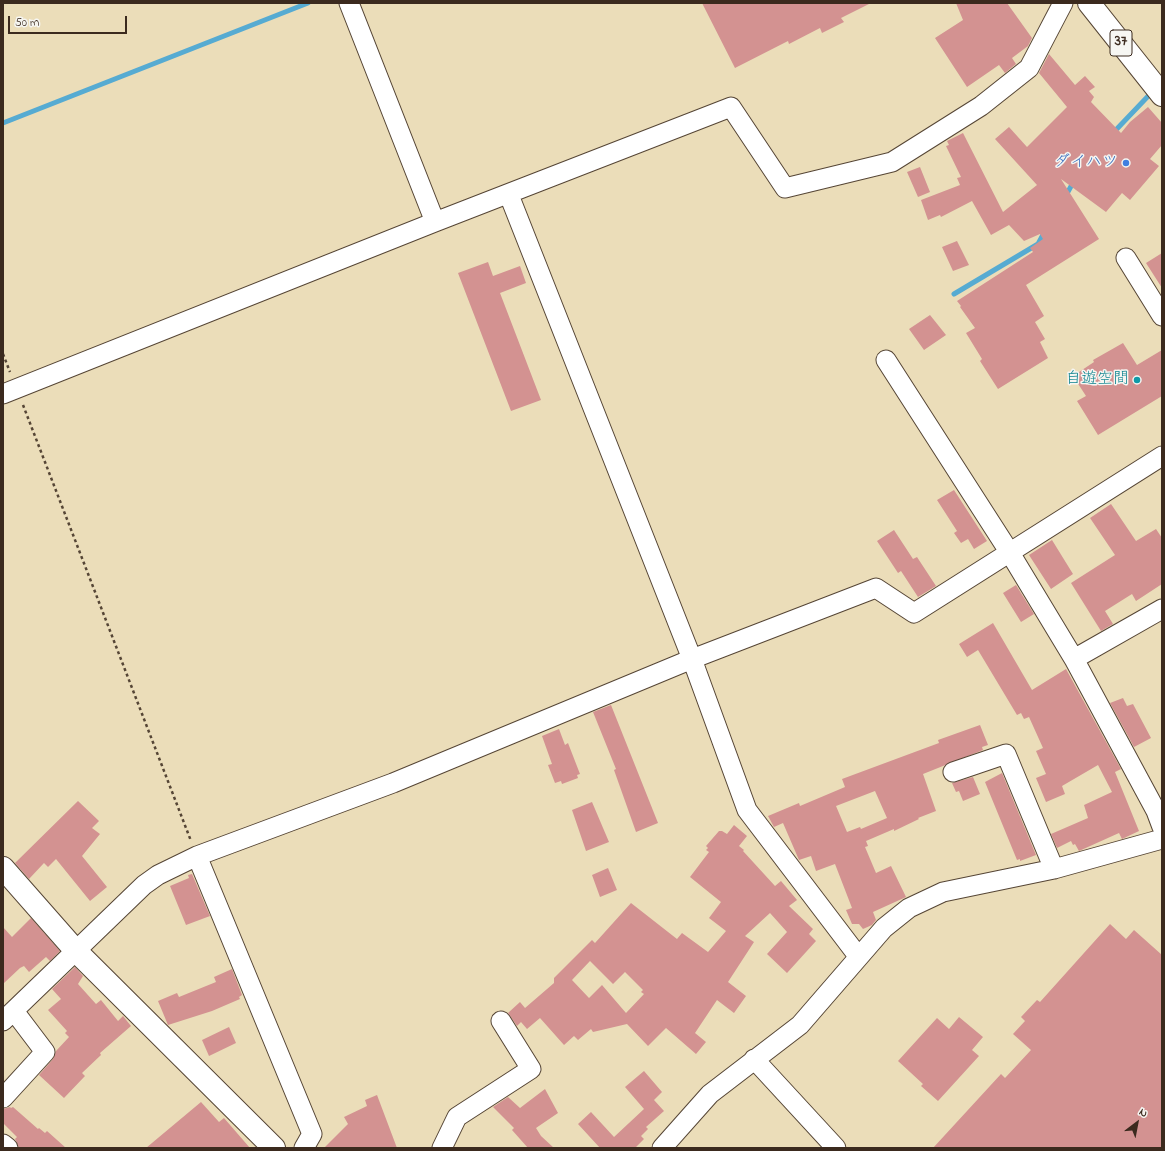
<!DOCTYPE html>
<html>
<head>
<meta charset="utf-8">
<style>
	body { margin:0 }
	#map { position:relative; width:1165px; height:1151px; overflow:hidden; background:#ebddb9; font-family:"Indie Flower",sans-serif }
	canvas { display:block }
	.frame { position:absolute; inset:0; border:4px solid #3b2a1e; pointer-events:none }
	.north { position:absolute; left:1117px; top:1103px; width:40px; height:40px; -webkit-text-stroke:3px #f6f6f2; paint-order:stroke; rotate:32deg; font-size:11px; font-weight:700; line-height:16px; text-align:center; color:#3b2a1e }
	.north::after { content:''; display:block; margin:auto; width:14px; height:18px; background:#3b2a1e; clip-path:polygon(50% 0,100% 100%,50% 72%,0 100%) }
	.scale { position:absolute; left:8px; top:16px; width:119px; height:18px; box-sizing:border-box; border:2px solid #3b2a1e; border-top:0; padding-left:5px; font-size:12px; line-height:14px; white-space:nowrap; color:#3b2a1e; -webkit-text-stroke:3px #f6f6f2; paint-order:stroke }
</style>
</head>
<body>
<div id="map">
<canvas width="1165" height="1151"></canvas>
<div class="frame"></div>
<div class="north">N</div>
<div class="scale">50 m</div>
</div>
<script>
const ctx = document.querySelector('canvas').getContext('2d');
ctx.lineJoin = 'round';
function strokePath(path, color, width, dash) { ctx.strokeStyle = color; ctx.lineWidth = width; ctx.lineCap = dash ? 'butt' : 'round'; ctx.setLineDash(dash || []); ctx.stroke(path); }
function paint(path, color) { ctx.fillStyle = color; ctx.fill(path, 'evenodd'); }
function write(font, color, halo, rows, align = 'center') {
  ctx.font = font + ' "Indie Flower","Klee One",sans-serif'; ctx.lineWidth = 3; ctx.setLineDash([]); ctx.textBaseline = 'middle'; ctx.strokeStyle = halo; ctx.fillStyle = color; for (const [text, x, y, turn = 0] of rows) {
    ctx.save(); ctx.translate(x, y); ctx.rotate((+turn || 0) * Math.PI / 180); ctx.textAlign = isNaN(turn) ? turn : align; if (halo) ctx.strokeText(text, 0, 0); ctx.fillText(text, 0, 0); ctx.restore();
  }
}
const stream = new Path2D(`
	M 3,123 L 308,3
	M 1113,133 L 1153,91
	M 1065,197 L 1074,181
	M 954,294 L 1038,244 L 1045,231`);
const building = new Path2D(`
	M 702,3 L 871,3 L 841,18 L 844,22 L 822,33 L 820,28 L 789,44 L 788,41 L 735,68 Z
	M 956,3 L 1007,3 L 1032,38 L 1028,46 L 1012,58 L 1016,64 L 1005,73 L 999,65 L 967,87 L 935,38 L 963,20 Z
	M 1049,54 L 1075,85 L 1085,76 L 1095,87 L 1089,91 L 1094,97 L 1091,102 L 1121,133 L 1130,122 L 1148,107 L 1162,123 L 1162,145 L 1150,159 L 1159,166 L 1130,200 L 1122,193 L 1106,212 L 1061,179 L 1099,239 L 1026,285 L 1044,316 L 1035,322 L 1045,339 L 1040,342 L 1048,358 L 998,389 L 980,361 L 982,359 L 966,333 L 975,328 L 960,307 L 961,306 L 957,301 L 1033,252 L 1030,248 L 1043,239 L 1040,234 L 1024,241 L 1009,225 L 991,235 L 972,201 L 941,217 L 940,215 L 928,220 L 921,200 L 960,185 L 957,178 L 961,177 L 946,146 L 949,145 L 947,141 L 963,133 L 1003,212 L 1037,185 L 995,139 L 1009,127 L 1027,147 L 1067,107 L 1039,73 Z
	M 920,167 L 930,192 L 918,197 L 907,172 Z
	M 957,241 L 969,265 L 953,271 L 942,247 Z
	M 1162,253 L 1162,288 L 1146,263 Z
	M 488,262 L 493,276 L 520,266 L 526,283 L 500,293 L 541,400 L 511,411 L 458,273 Z
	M 930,315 L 946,335 L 924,350 L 909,329 Z
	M 1123,343 L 1137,365 L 1162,350 L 1162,396 L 1098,435 L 1077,401 L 1086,396 L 1073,376 L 1094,362 L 1093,360 Z
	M 954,490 L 987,541 L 974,549 L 968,539 L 961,543 L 954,533 L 957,531 L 937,500 Z
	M 1111,504 L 1136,541 L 1156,529 L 1162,538 L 1162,584 L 1136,601 L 1132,594 L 1105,611 L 1113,624 L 1101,631 L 1071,583 L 1115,555 L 1090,518 Z
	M 894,530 L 913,559 L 917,557 L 936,586 L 918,597 L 901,571 L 898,573 L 877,541 Z
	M 1052,540 L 1073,574 L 1051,589 L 1029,555 Z
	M 1016,585 L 1034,614 L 1021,622 L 1003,593 Z
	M 993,623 L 1032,690 L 1066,669 L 1121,769 L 1115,772 L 1139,831 L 1122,839 L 1119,833 L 1079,851 L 1075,844 L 1073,845 L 1071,841 L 1057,848 L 1051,834 L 1088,818 L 1084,805 L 1112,792 L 1098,765 L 1062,786 L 1065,794 L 1046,802 L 1036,778 L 1046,774 L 1036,751 L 1043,748 L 1029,717 L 1024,719 L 1021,713 L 1017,715 L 978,650 L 967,657 L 959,644 Z
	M 1123,698 L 1127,706 L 1133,704 L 1151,738 L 1134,747 L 1110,703 Z
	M 611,705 L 658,823 L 636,832 L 614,770 L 616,769 L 593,712 Z
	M 980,725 L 988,745 L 982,747 L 983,750 L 923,774 L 936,811 L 918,818 L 919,819 L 894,831 L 894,829 L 866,841 L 868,846 L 865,847 L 876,873 L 891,866 L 906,897 L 873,912 L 876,920 L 872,925 L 863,929 L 859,924 L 852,924 L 846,910 L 852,908 L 835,864 L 816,871 L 811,856 L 799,860 L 783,823 L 774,827 L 768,816 L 799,803 L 800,806 L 845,787 L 842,779 L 939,743 L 938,740 ZM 875,791 L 887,818 L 861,829 L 860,827 L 847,832 L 836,806 Z
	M 559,729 L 565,745 L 568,743 L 580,774 L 577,775 L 578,778 L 562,784 L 561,781 L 555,783 L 548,765 L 552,764 L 542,736 Z
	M 1002,773 L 1036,855 L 1020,861 L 1020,859 L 1017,860 L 985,782 Z
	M 973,777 L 980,794 L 963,801 L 959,791 L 956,792 L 952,783 Z
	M 78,801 L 99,821 L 92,828 L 100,834 L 82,856 L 107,887 L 90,901 L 56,859 L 48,867 L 44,863 L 29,879 L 15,863 Z
	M 592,802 L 609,842 L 586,851 L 572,810 Z
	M 734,825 L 747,836 L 739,846 L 744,850 L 743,851 L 775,886 L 781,881 L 797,900 L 789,906 L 813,929 L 809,934 L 816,941 L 787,973 L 767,954 L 787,932 L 770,913 L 745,936 L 754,942 L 728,982 L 746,996 L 734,1013 L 717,1000 L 695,1033 L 706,1042 L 696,1054 L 666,1028 L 648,1046 L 627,1024 L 593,1032 L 591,1029 L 578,1040 L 574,1036 L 564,1045 L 540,1018 L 527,1029 L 521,1022 L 517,1026 L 508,1013 L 520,1002 L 525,1008 L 554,983 L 554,978 L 592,940 L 595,943 L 631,903 L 677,939 L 682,933 L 708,952 L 726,931 L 709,918 L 721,902 L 690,877 L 709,852 L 706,850 L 708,848 L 706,846 L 719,831 L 722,831 L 727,834 ZM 590,961 L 613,984 L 625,972 L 643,990 L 641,992 L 644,994 L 626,1013 L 602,985 L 589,998 L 572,980 Z
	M 608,868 L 617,890 L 600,897 L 592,875 Z
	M 192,874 L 210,916 L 186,925 L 170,886 L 189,878 L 188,875 Z
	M 31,918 L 60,951 L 50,961 L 46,957 L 29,972 L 24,966 L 20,968 L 3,984 L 3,927 L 12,937 Z
	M 1110,924 L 1126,939 L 1134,930 L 1162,955 L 1162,1148 L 933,1148 L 1001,1074 L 1005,1078 L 1031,1050 L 1013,1034 L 1025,1021 L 1021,1017 L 1037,1000 L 1040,1002 Z
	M 75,967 L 83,976 L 78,984 L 96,1004 L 101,1000 L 118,1021 L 123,1016 L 131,1026 L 100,1053 L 101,1055 L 82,1073 L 85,1076 L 64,1098 L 39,1075 L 53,1059 L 56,1051 L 69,1037 L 65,1033 L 67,1031 L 48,1010 L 61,999 L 52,989 Z
	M 232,969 L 242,995 L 239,997 L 240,999 L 212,1011 L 168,1025 L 158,1001 L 177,993 L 179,997 L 216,982 L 214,977 Z
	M 959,1017 L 983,1037 L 972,1050 L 979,1056 L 938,1101 L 921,1086 L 923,1084 L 898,1061 L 937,1018 L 949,1029 Z
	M 229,1027 L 236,1043 L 209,1056 L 202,1040 Z
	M 644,1071 L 662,1092 L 654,1100 L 664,1111 L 646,1127 L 648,1129 L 641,1136 L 644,1139 L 635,1148 L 600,1148 L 578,1124 L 591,1112 L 614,1137 L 644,1109 L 625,1087 Z
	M 545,1089 L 558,1113 L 536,1128 L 541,1136 L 554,1148 L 528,1148 L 512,1130 L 514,1128 L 493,1107 L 508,1097 L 520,1108 Z
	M 377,1095 L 397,1148 L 324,1148 L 348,1124 L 344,1117 L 367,1106 L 365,1100 Z
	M 201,1102 L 219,1122 L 224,1118 L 250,1148 L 146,1148 Z
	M 10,1107 L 11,1108 L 13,1107 L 38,1129 L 39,1128 L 45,1133 L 47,1131 L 66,1148 L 19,1148 L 15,1139 L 17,1137 L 3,1123 L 3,1109 Z`);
const path = new Path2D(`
	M 3,354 L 10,372
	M 23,405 L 191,841`);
const minor = new Path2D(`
	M 349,3 L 435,222
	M 509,195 L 692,659 L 747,810 L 858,956
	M 1126,258 L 1162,316
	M 886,360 L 1010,553 L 1074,659 L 1156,811 L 1162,827
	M 3,394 L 435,222 L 731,107 L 785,188 L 892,162 L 981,106 L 1029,68 L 1063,3
	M 1074,659 L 1162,609
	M 953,772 L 1006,754 L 1054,869
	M 197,856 L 312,1134 L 304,1148
	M 3,1021 L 144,885 L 158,875 L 197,856 L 393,783 L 692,659 L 876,588 L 914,613 L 1162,456
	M 754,1059 L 836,1148
	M 3,1098 L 45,1052 L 14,1011
	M 3,1144 L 8,1148
	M 442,1148 L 457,1117 L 531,1069 L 501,1021
	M 662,1148 L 710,1094 L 800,1025 L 884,928 L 909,908 L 943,892 L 1054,869 L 1162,839`);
const tertiary = new Path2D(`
	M 3,868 L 76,951 L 274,1148`);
const primary = new Path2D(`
	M 1089,3 L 1162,95`);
const markers = [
	[1126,163,4,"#3f7fe0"],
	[1137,380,4,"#0f9aa8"]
];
const shields = [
	[1121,43,22]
];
const shieldNames = [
	["37",1121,43]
];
const shopNames = [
	["ダイハツ",1118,163]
];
const cultureNames = [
	["自遊空間",1129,380]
];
strokePath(stream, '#56abd2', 5);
paint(building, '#d39291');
strokePath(minor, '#554535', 21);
strokePath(tertiary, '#554535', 24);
strokePath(primary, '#554535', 24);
strokePath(path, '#554535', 2.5, [3, 3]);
strokePath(minor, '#fff', 19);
strokePath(tertiary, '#fff', 22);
strokePath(primary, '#fff', 22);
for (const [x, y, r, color] of markers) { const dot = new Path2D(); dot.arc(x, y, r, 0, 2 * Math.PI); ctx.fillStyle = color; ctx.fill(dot); strokePath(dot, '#f6f6f2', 1.5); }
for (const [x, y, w] of shields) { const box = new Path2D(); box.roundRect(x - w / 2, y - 13, w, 26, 3); ctx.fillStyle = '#f6f6f2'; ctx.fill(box); strokePath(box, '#3b2a1e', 1); }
write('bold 15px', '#3b2a1e', null, shieldNames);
write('16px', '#366cbe', '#f6f6f2', shopNames, 'right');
write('16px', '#0d838f', '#f6f6f2', cultureNames, 'right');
</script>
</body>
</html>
